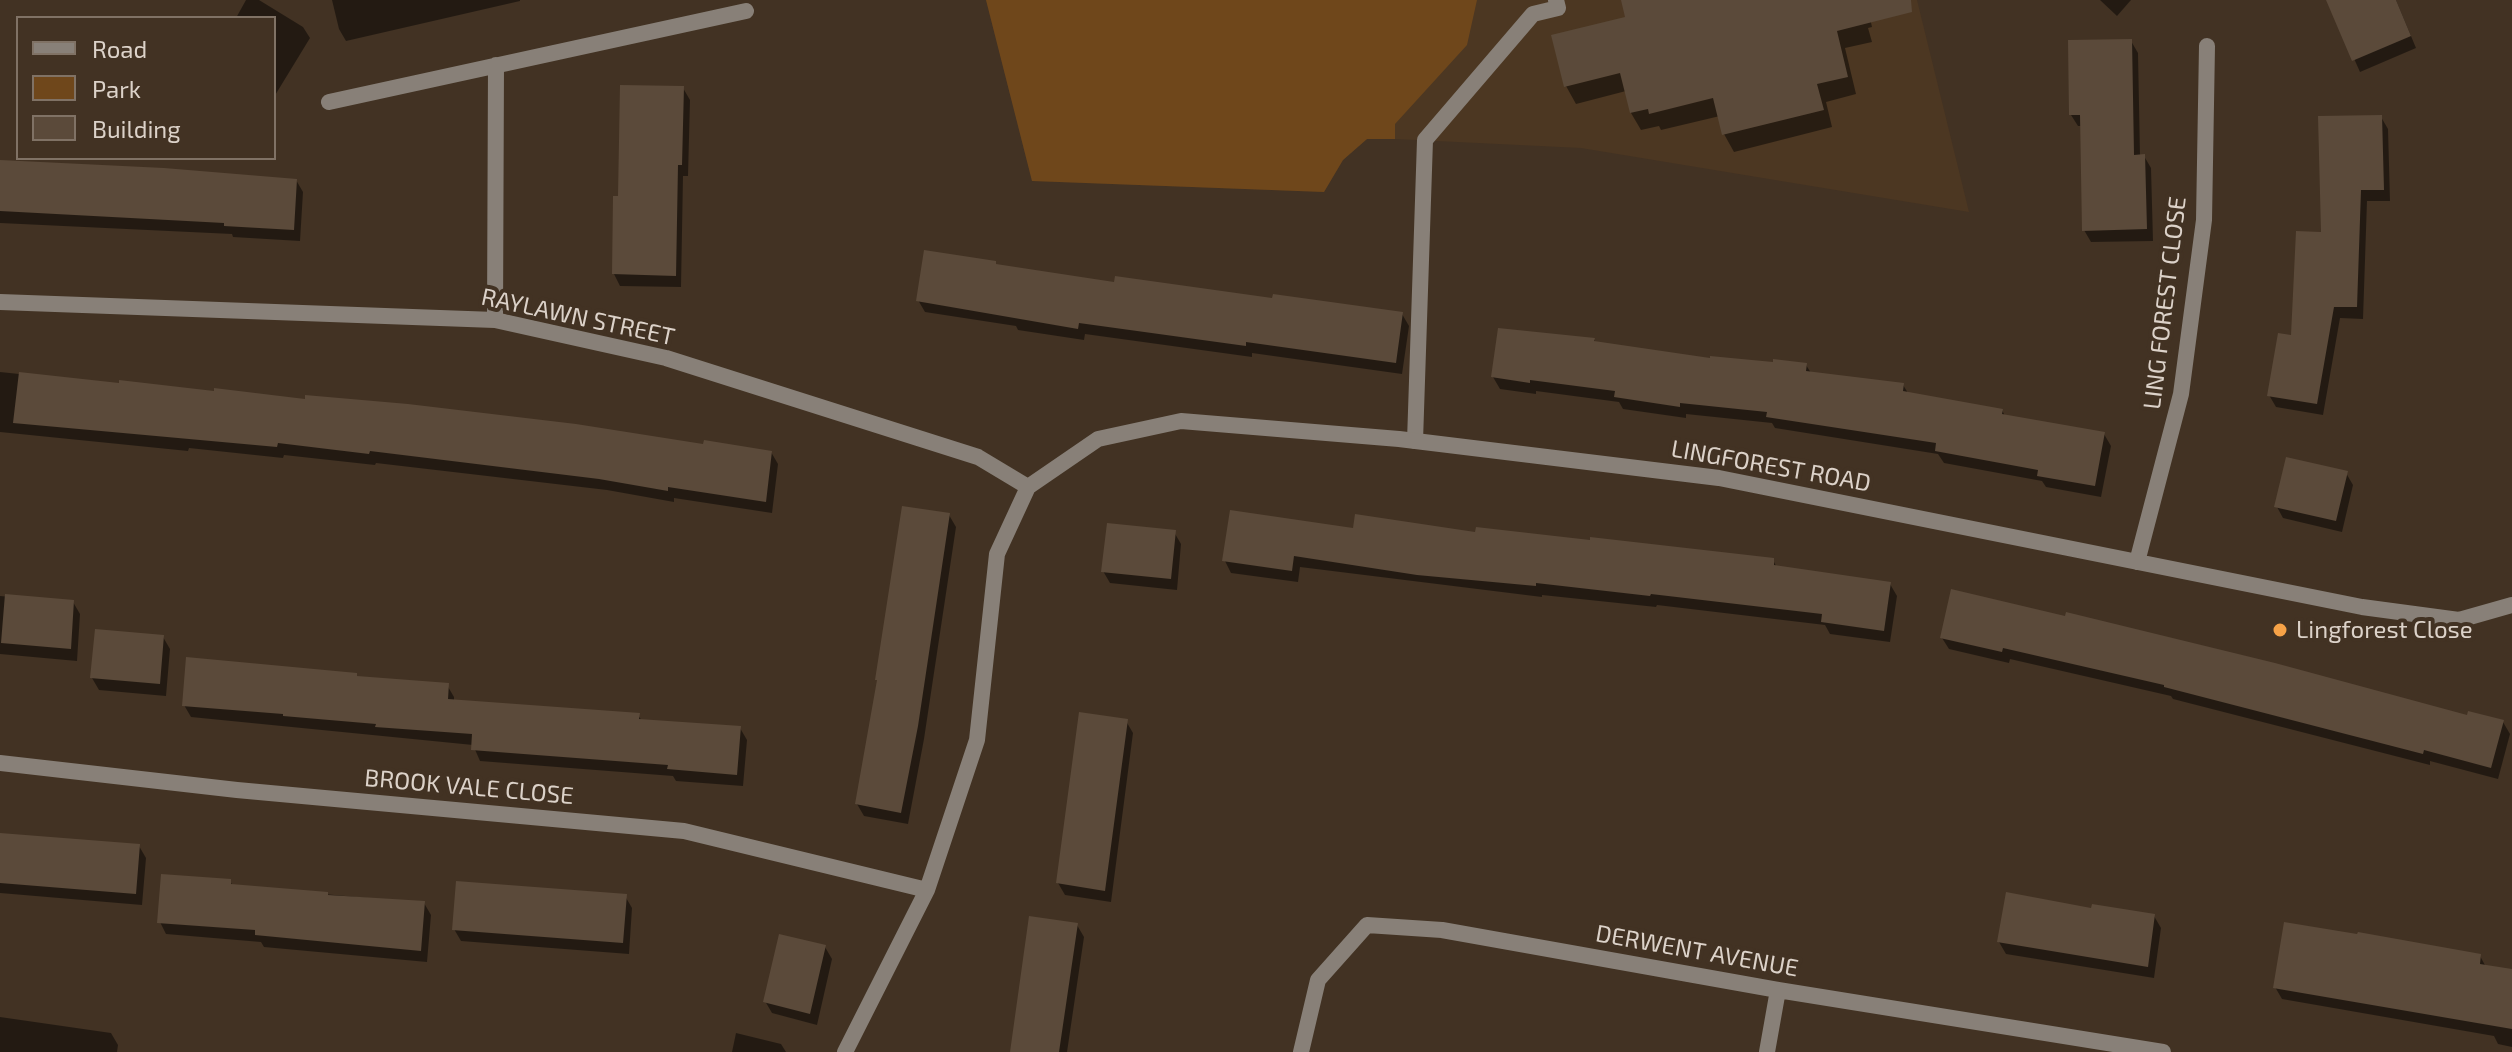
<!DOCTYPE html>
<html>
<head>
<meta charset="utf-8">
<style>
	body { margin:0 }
	#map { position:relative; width:2512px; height:1052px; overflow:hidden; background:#423223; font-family:"Exo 2",sans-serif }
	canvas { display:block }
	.legend { position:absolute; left:16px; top:16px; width:260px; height:144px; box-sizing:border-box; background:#423223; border:2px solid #807265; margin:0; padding:10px 14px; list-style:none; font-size:24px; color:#dcd2c9 }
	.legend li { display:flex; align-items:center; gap:16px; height:40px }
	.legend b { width:40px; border:2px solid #807265 }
</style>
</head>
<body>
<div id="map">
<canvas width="2512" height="1052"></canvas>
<ul class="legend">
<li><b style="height:10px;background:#888078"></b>Road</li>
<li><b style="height:22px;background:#6f471b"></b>Park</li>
<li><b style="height:22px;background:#5b4a3a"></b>Building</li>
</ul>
</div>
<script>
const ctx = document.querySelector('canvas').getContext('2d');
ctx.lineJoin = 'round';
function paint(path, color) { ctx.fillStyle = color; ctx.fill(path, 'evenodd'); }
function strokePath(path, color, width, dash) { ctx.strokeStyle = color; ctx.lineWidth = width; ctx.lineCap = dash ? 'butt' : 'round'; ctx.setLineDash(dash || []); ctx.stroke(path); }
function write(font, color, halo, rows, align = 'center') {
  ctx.font = font + ' "Exo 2",sans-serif'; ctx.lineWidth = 8; ctx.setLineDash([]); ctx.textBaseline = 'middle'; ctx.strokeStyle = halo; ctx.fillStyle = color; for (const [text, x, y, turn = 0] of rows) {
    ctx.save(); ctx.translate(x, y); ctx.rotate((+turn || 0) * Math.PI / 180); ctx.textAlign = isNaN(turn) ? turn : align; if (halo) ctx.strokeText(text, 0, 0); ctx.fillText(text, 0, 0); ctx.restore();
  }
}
const built = new Path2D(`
	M 986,0 L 1917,0 L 1969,212 L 1581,148 L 1395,139 L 1367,139 L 1343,160 L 1324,192 L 1032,181 Z`);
const green = new Path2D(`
	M 986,0 L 1477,0 L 1467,45 L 1395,124 L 1395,139 L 1367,139 L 1343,160 L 1324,192 L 1032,181 Z`);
const shadow = new Path2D(`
	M 246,0 L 259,0 L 303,27 L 310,38 L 274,97 L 274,18 L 236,18 Z
	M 332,0 L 520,0 L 520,1 L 346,41 L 339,29 Z
	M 1623,0 L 1866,0 L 1872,27 L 1868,28 L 1872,42 L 1845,48 L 1856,94 L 1826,102 L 1832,127 L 1734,152 L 1724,134 L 1720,116 L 1661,130 L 1659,126 L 1641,130 L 1631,113 L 1626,91 L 1576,104 L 1566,86 L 1628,18 Z
	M 2100,0 L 2131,0 L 2117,16 Z
	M 2328,0 L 2396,0 L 2416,48 L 2360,72 Z
	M 2131,41 L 2138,53 L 2140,156 L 2144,156 L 2151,168 L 2153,241 L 2091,242 L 2084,230 L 2082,126 L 2078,126 L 2071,115 Z
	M 683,88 L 690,100 L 688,176 L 683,176 L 681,287 L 620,286 L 614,274 L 620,198 Z
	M 2381,117 L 2388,129 L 2390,201 L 2367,201 L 2363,319 L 2340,318 L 2323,415 L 2276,407 L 2269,395 L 2293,338 L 2323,234 Z
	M 0,162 L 296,180 L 303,192 L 300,241 L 233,237 L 232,234 L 0,223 Z
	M 997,267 L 1116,284 L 1402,314 L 1409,326 L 1402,374 L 1252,353 L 1252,357 L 1085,334 L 1084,340 L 1018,330 L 1016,326 L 925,312 L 918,300 Z
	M 1594,340 L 1596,343 L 1711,360 L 1806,365 L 1811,373 L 1903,385 L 1908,393 L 2002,410 L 2005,416 L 2104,434 L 2111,446 L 2101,497 L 2046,487 L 2042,481 L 1944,463 L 1938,454 L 1775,428 L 1772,423 L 1686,414 L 1686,418 L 1623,409 L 1619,402 L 1536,391 L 1536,394 L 1500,389 L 1493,377 Z
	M 0,372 L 771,452 L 778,464 L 772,513 L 674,498 L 674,502 L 607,490 L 376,463 L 375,465 L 284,455 L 283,458 L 189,448 L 188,451 L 0,432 Z
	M 2346,473 L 2353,485 L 2342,532 L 2283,518 L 2277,507 Z
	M 949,515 L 956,527 L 924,739 L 908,824 L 864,816 L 857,804 L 879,682 Z
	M 1355,530 L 1477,534 L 1773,560 L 1777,568 L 1890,584 L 1897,596 L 1890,642 L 1830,634 L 1825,625 L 1657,605 L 1656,607 L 1542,595 L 1542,597 L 1300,567 L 1298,582 L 1231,573 L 1225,561 Z
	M 1174,532 L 1181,544 L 1177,590 L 1110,583 L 1103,571 Z
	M 0,596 L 73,602 L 80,614 L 77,661 L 0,654 Z
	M 163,637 L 170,649 L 166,696 L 99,690 L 92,678 Z
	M 1942,638 L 2503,722 L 2510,734 L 2498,779 L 2430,761 L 2430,765 L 2173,699 L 2171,696 L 2010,659 L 2009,663 L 1949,649 Z
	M 358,678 L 447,685 L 454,697 L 454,702 L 638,715 L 642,721 L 740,728 L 747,740 L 743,786 L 676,781 L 673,776 L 480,761 L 473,745 L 191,717 L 184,705 Z
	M 1126,721 L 1133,733 L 1111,902 L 1065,895 L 1058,883 Z
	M 0,835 L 139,846 L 146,858 L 142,905 L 0,893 Z
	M 230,881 L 233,886 L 424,903 L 431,915 L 427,962 L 264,947 L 261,942 L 166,934 L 160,922 Z
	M 625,896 L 632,908 L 629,954 L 461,941 L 454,929 Z
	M 2093,910 L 2154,916 L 2161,928 L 2154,978 L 2006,954 L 1999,942 Z
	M 1077,925 L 1084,937 L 1067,1052 L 1012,1052 Z
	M 825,947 L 832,959 L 817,1025 L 772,1013 L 765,1001 Z
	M 2480,956 L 2486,967 L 2512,971 L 2512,1047 L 2498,1044 L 2494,1036 L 2282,999 L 2275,987 Z
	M 0,1017 L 111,1033 L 118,1045 L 117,1052 L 0,1052 Z
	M 736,1033 L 781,1044 L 786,1052 L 732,1052 Z`);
const building = new Path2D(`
	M 1621,0 L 1911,0 L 1912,12 L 1837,31 L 1848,77 L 1817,84 L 1824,110 L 1722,135 L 1713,98 L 1649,114 L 1648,109 L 1630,113 L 1620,73 L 1564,87 L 1551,35 L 1625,17 Z
	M 2326,0 L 2396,0 L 2411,36 L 2352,61 Z
	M 2132,39 L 2134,155 L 2145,154 L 2147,229 L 2082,231 L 2080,115 L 2069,115 L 2068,40 Z
	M 620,85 L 684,86 L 682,165 L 678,165 L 676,276 L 612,274 L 613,196 L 618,196 Z
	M 2382,115 L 2384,190 L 2361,190 L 2357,307 L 2334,307 L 2317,404 L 2267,396 L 2278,333 L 2291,335 L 2296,231 L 2321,232 L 2318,116 Z
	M 0,160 L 164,168 L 297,179 L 294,230 L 224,226 L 224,223 L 0,211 Z
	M 924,250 L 996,261 L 996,264 L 1114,282 L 1115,276 L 1272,298 L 1273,294 L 1403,312 L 1396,363 L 1246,342 L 1246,346 L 1079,323 L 1078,329 L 916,301 Z
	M 1498,328 L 1595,338 L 1594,341 L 1710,358 L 1710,356 L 1773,362 L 1773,359 L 1807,363 L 1806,371 L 1904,383 L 1903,391 L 2003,409 L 2002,414 L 2105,432 L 2095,486 L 2037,476 L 2038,470 L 1935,451 L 1936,443 L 1766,417 L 1767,412 L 1680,403 L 1680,407 L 1614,397 L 1615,391 L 1530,380 L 1530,383 L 1491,377 Z
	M 19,372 L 119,383 L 119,380 L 214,391 L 214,388 L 305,399 L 305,395 L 408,404 L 576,424 L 703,444 L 704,440 L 772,451 L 766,502 L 668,487 L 668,491 L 599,479 L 370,451 L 369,454 L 278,443 L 277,447 L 13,423 Z
	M 2286,457 L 2348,471 L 2336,521 L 2274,507 Z
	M 902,506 L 950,513 L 918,726 L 901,813 L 855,804 L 877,680 L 875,680 Z
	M 1230,510 L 1353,528 L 1355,514 L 1475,532 L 1476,527 L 1590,540 L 1590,537 L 1774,558 L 1774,565 L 1891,582 L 1884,631 L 1821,622 L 1822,614 L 1651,594 L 1650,596 L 1536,583 L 1536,586 L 1417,575 L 1294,556 L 1292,571 L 1222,561 Z
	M 1107,523 L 1176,530 L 1171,579 L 1101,572 Z
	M 1951,589 L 2065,616 L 2066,612 L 2275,663 L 2467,715 L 2468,711 L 2504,720 L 2491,768 L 2424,750 L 2423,754 L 2164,687 L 2164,685 L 2003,648 L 2002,652 L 1940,638 Z
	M 5,594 L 74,600 L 71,649 L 1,643 Z
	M 95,629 L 164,635 L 160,684 L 90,678 Z
	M 186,657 L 357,673 L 357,676 L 449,683 L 448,699 L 640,713 L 639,719 L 741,726 L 737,775 L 667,769 L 668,765 L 471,750 L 472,734 L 375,727 L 376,724 L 283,716 L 283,714 L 182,706 Z
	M 1079,712 L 1128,719 L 1105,891 L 1056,883 Z
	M 0,833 L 140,844 L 136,894 L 0,883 Z
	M 161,874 L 231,879 L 231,884 L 328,892 L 328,895 L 425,901 L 421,951 L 255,935 L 255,930 L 157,923 Z
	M 456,881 L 627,894 L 623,943 L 452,930 Z
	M 2006,892 L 2091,908 L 2092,904 L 2155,914 L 2148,967 L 1997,942 Z
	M 1029,916 L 1078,923 L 1059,1052 L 1010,1052 Z
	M 2284,922 L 2357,934 L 2358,932 L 2481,954 L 2480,964 L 2512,969 L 2512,1029 L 2273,988 Z
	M 779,934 L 826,945 L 810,1014 L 763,1002 Z`);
const lane = new Path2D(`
	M 1415,441 L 1425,140 L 1533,14 L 1558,8 L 1556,0`);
const street = new Path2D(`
	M 329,102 L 746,11
	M 0,302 L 495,320 L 666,358 L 978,457 L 1028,487
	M 495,320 L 496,65
	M 1028,487 L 1098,439 L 1181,421 L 1399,439 L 1719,478 L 2362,607 L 2459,620 L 2512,605
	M 2137,562 L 2181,394 L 2204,220 L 2207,46
	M 0,763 L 237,790 L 684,831 L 927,890
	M 845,1052 L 927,890 L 977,740 L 997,554 L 1028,487
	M 1301,1052 L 1318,980 L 1367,925 L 1442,930 L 1778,990 L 2163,1052
	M 1767,1052 L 1778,990`);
const markers = [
	[2280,630,8,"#f6a247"]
];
const streetNames = [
	["LING FOREST CLOSE",2165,303,-83],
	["RAYLAWN STREET",578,317,12],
	["LINGFOREST ROAD",1771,466,10],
	["BROOK VALE CLOSE",469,787,5],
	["DERWENT AVENUE",1697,951,10]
];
const poiNames = [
	["Lingforest Close",2296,630]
];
paint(built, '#4c3722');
paint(green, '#6f471b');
paint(shadow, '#0007');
paint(building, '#5b4a3a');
strokePath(lane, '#888078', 16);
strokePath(street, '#888078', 16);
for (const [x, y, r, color] of markers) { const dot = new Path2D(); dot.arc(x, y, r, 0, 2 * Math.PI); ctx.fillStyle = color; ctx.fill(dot); strokePath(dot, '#423223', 3); }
write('24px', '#dcd2c9', '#423223', streetNames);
write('24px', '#dcd2c9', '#423223', poiNames, 'left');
</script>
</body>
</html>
